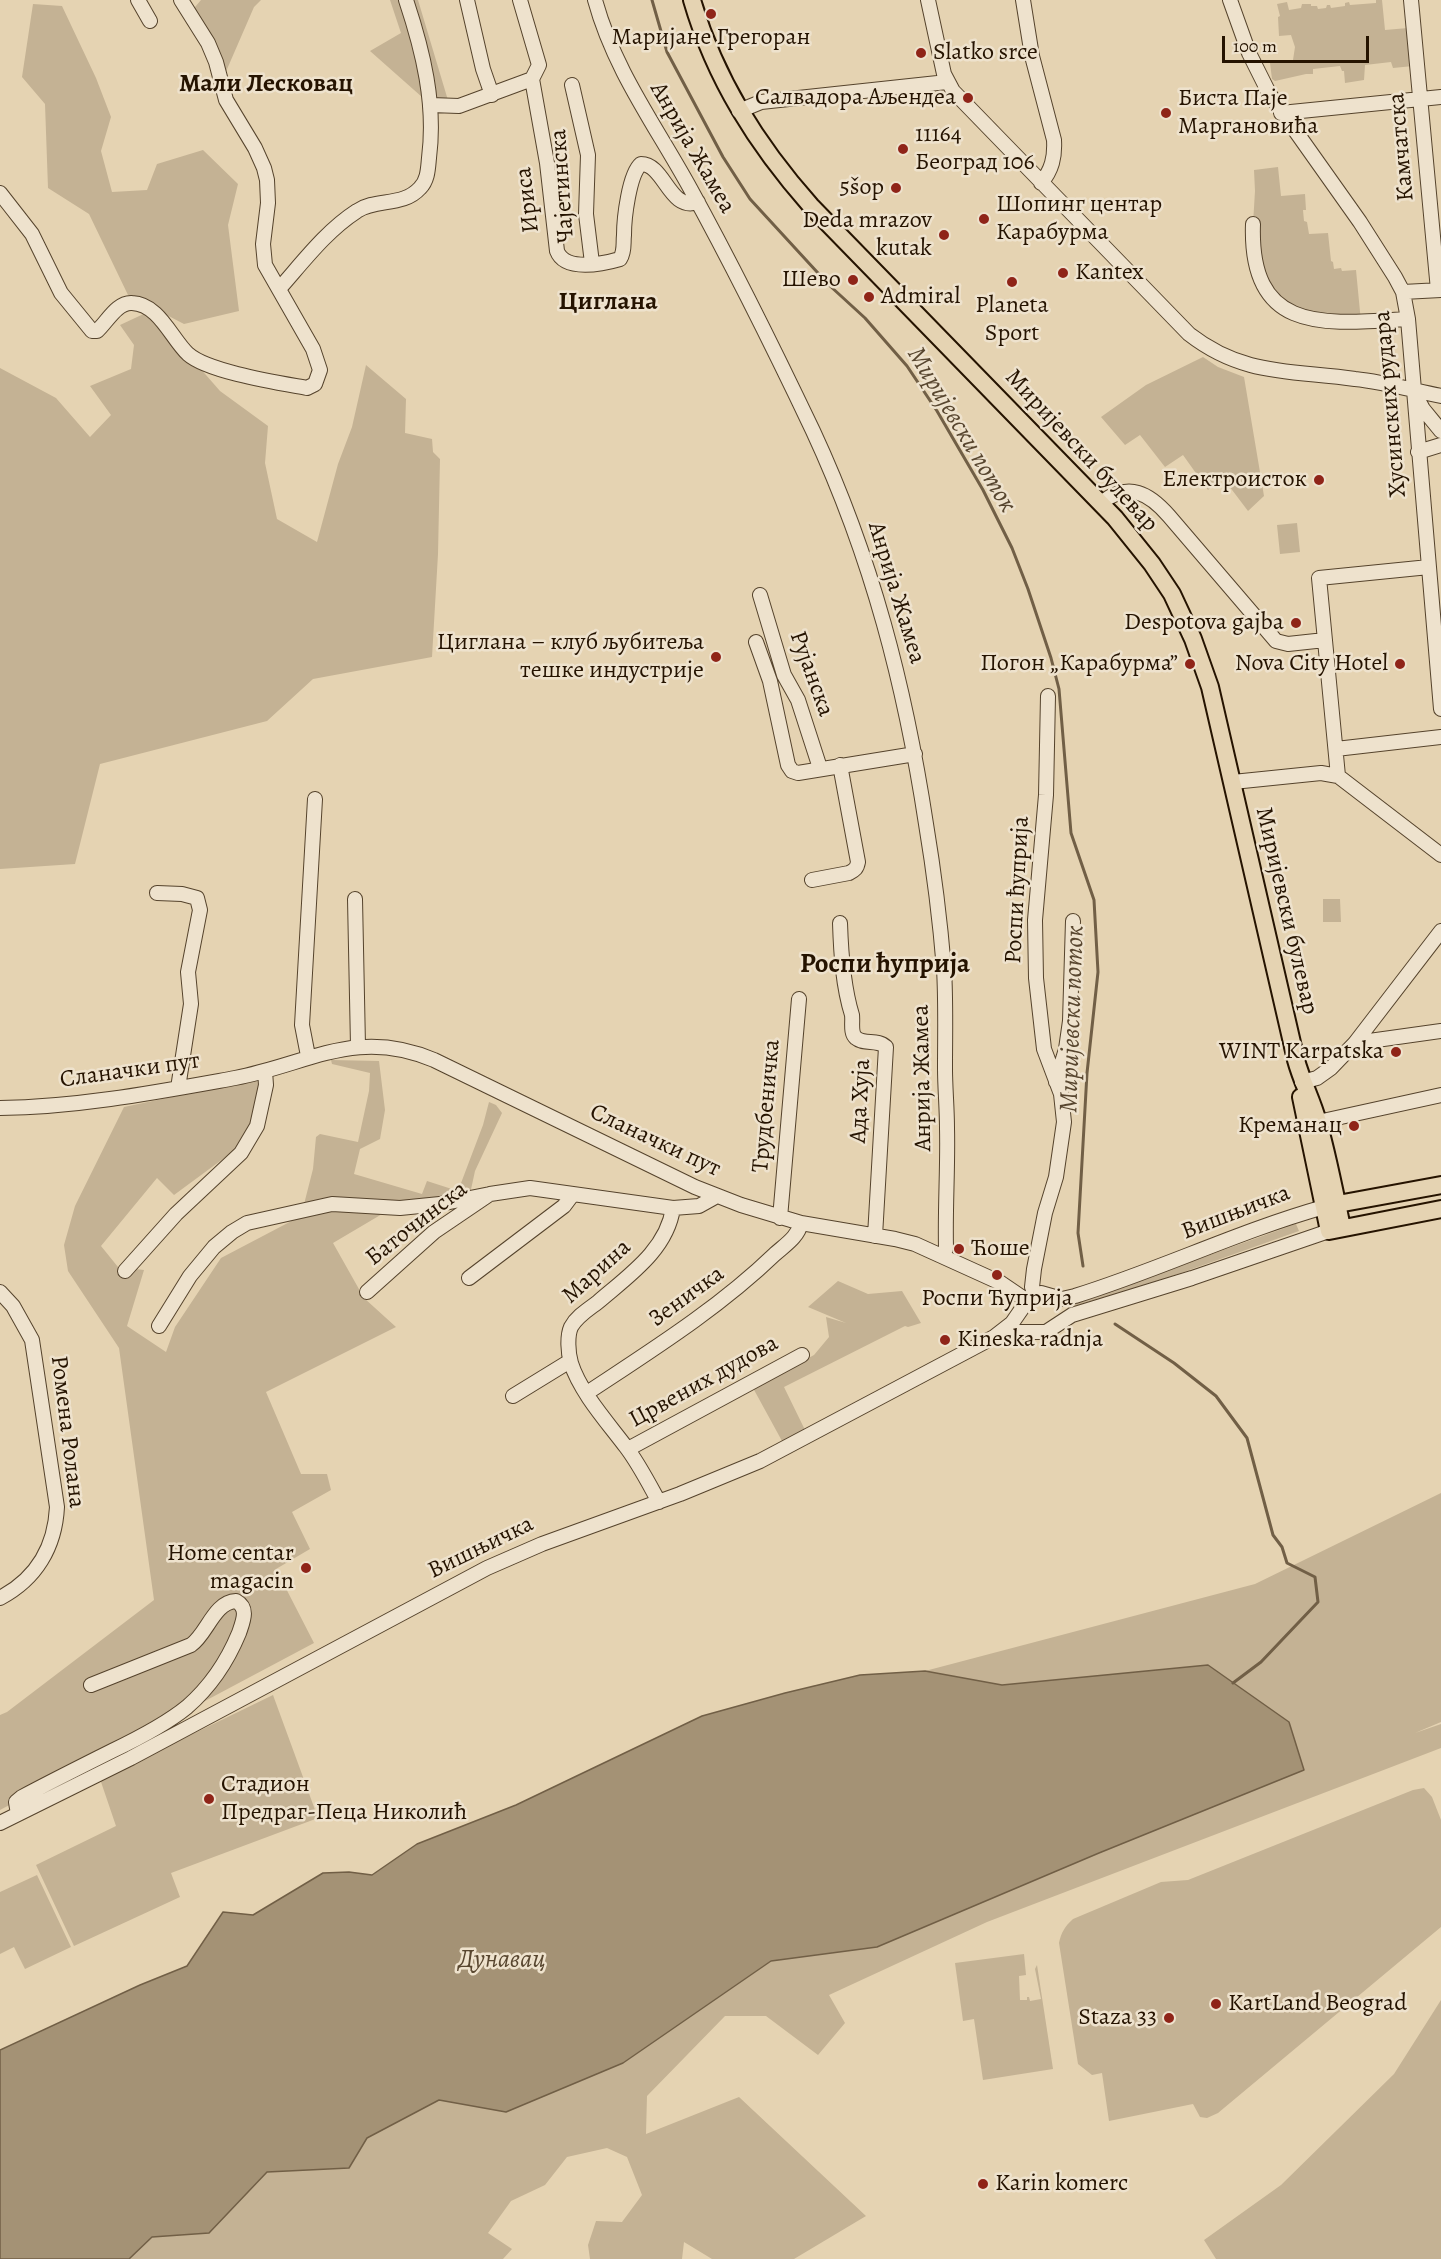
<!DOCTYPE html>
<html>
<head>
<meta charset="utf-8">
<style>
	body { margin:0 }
	#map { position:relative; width:1441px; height:2259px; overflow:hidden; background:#e5d3b2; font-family:Alegreya,serif }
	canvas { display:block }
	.scale { position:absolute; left:1222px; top:36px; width:147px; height:27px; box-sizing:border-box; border:3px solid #251300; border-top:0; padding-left:8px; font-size:18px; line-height:21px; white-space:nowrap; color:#251300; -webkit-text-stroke:4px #eee2cd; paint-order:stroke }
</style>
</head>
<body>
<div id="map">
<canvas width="1441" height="2259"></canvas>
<div class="scale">100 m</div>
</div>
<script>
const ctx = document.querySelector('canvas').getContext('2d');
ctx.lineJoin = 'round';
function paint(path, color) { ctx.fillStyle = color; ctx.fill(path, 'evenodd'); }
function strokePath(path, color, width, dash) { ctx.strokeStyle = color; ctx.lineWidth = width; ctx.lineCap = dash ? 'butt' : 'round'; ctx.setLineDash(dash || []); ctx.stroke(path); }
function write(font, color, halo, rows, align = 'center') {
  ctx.font = font + ' Alegreya,serif'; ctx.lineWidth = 5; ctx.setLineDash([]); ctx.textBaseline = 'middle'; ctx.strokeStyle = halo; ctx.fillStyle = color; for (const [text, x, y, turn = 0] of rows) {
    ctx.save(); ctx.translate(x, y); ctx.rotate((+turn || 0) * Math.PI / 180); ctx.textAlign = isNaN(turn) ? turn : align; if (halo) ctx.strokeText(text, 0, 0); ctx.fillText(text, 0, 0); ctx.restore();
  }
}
const green = new Path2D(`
	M 201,0 L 261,0 L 254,7 L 221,83 L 190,13 Z
	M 390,0 L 418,0 L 450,107 L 431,105 L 370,51 L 401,33 Z
	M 1376,0 L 1382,0 L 1385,30 L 1408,28 L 1413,66 L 1393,68 L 1391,62 L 1365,65 L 1364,80 L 1345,83 L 1344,71 L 1342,71 L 1340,66 L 1313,69 L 1313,74 L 1306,74 L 1275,81 L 1272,79 L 1270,63 L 1293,60 L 1295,47 L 1291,35 L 1279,36 L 1278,17 L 1280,16 L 1277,4 L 1287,2 L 1289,10 L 1301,8 L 1302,4 L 1311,4 L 1311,6 L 1317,6 L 1318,9 L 1326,8 L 1327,5 L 1330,5 L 1331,8 L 1345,6 L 1345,3 L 1349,2 L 1350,5 L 1376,3 Z
	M 33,4 L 62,6 L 96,78 L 111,117 L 101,151 L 112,192 L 147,190 L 157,164 L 203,150 L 238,184 L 228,225 L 239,311 L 184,324 L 128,295 L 89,214 L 48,188 L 45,104 L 22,77 Z
	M 1278,167 L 1281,196 L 1305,194 L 1306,210 L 1303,210 L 1304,221 L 1307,222 L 1309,234 L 1328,233 L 1331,261 L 1333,262 L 1334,269 L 1341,268 L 1342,271 L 1356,270 L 1361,322 L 1318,321 L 1268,292 L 1253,224 L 1255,191 L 1254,170 Z
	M 150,311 L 220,391 L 268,426 L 265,463 L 277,519 L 317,542 L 338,464 L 352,427 L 366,365 L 406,399 L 405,433 L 432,439 L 433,452 L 440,459 L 438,554 L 432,657 L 313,679 L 267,721 L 100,764 L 75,864 L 0,869 L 0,368 L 56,398 L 90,437 L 111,415 L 90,386 L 131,369 L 134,345 L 120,325 Z
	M 1203,357 L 1218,367 L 1244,377 L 1264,496 L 1248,511 L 1223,478 L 1208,490 L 1183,455 L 1165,467 L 1140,435 L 1125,445 L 1101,417 L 1146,385 Z
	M 1297,523 L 1300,552 L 1280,554 L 1277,525 Z
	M 1323,899 L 1340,899 L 1341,922 L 1323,922 Z
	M 331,1060 L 379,1061 L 385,1110 L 380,1139 L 360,1149 L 354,1174 L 422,1194 L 427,1181 L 458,1191 L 483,1125 L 489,1102 L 496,1105 L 502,1113 L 475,1171 L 470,1194 L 399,1204 L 333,1243 L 364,1298 L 396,1327 L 266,1392 L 301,1474 L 327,1474 L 331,1490 L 292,1512 L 310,1549 L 276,1569 L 314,1643 L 0,1810 L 0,1715 L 7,1712 L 154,1600 L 119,1348 L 68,1271 L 64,1245 L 75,1206 L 124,1107 L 267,1077 L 250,1139 L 174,1195 L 157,1178 L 101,1246 L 118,1267 L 144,1270 L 127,1326 L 166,1352 L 175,1327 L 221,1258 L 301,1216 L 313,1169 L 316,1137 L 320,1134 L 358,1142 L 369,1091 L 370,1073 L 332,1064 Z
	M 1296,1224 L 1299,1231 L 1164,1279 L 1069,1309 L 1067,1306 Z
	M 838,1281 L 868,1294 L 902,1291 L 921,1323 L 908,1327 L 905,1326 L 784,1387 L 805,1430 L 782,1441 L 753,1388 L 814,1355 L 829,1337 L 826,1317 L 846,1323 L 808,1307 Z
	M 1441,1493 L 1441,1722 L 1415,1733 L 1441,1724 L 1441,1748 L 987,1922 L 829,1995 L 845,2023 L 818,2055 L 766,2016 L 725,2016 L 647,2096 L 646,2134 L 739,2097 L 866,2216 L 794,2259 L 712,2259 L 684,2242 L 682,2259 L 590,2259 L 588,2245 L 596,2221 L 622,2222 L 642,2195 L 627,2157 L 607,2148 L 567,2157 L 545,2185 L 511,2201 L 488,2233 L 512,2249 L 503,2259 L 129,2259 L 152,2237 L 209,2233 L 267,2172 L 349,2168 L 367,2138 L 439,2100 L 506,2112 L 623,2063 L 771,1961 L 877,1947 L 1099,1853 L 1303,1770 L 1289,1722 L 1208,1665 L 1002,1685 L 925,1671 L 1255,1584 Z
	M 273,1695 L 318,1818 L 171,1873 L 180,1897 L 74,1946 L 36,1865 L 116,1826 L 100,1779 Z
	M 1424,1788 L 1432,1797 L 1441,1820 L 1441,1927 L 1218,2113 L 1207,2118 L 1200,2117 L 1193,2104 L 1109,2121 L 1102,2073 L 1092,2075 L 1078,2064 L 1059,1943 C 1061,1933 1065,1926 1073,1919 L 1161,1882 L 1188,1880 L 1413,1790 Z
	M 37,1875 L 71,1947 L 25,1969 L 14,1947 L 0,1954 L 0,1892 Z
	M 1024,1954 L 1026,1975 L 1019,1976 L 1020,2000 L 1027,2000 L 1027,1997 L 1029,1997 L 1030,2001 L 1041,1999 L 1035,1969 L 1037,1965 L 1053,2069 L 983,2080 L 974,2019 L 963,2021 L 955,1963 Z
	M 1441,2000 L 1441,2259 L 1216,2259 L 1204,2240 L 1281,2185 L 1394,2074 Z`);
const water = new Path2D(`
	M 1208,1665 L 1289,1722 L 1304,1770 L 1099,1853 L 877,1947 L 771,1961 L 623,2063 L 506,2112 L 439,2100 L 367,2138 L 349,2168 L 267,2172 L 209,2233 L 152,2237 L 129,2259 L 0,2259 L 0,2050 L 140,1985 L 187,1966 L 223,1912 L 253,1915 L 323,1873 L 349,1872 L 372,1875 L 417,1844 L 516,1805 L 702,1716 L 785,1693 L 860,1675 L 925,1671 L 1002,1685 Z`);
const stream = new Path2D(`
	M 652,0 L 667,52 L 723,157 L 750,199 L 829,285 L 865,318 L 907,366 L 937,411 L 983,490 L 1012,548 L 1028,589 L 1051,658 L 1059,689 L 1071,833 L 1094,900 L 1098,972 L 1087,1073 L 1078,1233 L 1083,1266
	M 1115,1324 L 1174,1363 L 1216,1396 L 1247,1438 L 1273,1535 L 1282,1547 L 1287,1563 L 1315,1577 L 1318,1602 L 1261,1662 L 1233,1683`);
const minor = new Path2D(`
	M 138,0 L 150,21
	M 467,0 L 483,69 L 492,95
	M 520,0 L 539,65 L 532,79 L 547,163 L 557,251 C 565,272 603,264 620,259 C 625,251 623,244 624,235 C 624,219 629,174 641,164 C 665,164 669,212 698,202
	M 595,0 C 614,70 656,126 690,188 C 734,268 774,349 813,431 C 872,558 905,686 926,824 C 934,872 940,920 944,969 C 946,1002 945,1035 945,1068 C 945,1088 947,1108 947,1128 C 948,1167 945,1207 946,1247 L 944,1256
	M 928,0 L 944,74 L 953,91 L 1189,334 C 1243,376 1290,370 1355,379 C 1384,382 1412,390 1441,396
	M 1023,0 L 1032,56 L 1054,140 C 1055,157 1052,170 1041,183
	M 1230,0 L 1249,53 L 1270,95 L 1360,222 L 1395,277 L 1403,292 L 1408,319 L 1441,709
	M 1411,0 L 1438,290
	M 572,85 L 588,155 L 586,214 L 592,263
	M 431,105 L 459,106 L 532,79
	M 739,111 L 761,102 L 947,82
	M 1281,113 L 1441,97
	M 0,193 L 32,234 L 61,293 L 92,331 L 97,331 C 107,322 117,302 132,303 C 159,304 171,338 188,354 C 208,372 280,383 307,388 L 315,384 L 320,370 L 313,349 L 265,265 L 263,244 L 268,203 L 267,180 L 264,168 L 255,148 L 226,100 L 216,62 L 208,43 L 181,0
	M 1253,224 C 1249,335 1326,324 1408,319
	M 279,289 C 303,262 326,231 357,211 C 376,198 403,207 420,188 C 428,180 428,168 429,158 C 436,104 423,51 406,0
	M 1403,292 L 1441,290
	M 1415,394 L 1423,409 L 1441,431
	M 1418,452 L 1441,445
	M 1102,502 C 1129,482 1149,493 1169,516 L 1276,641 L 1288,644 L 1325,640
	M 760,595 L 784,675 L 798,700 L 820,768
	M 756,642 L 770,681 L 788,765 L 792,771 L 798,773 L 915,754
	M 1336,749 L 1441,737
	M 1338,776 L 1319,578 L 1429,567
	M 1233,782 L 1321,773 L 1338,776 L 1441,855
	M 812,880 L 849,873 C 855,870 857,868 858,862 L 840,765
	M 157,893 L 182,894 L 197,898 L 200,910 L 188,972 L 191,1004 L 178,1088
	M 355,899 L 358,1046
	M 840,923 C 841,954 843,986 852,1015 C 853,1022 850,1033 856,1038 C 864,1045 878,1039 886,1047 L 875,1236
	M 1355,1043 L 1441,1031
	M 308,1056 L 302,1025 L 315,799
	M 1056,1082 L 1066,1049 L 1070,1021 L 1073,921
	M 1302,1082 L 1317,1078 L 1331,1068 L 1355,1043 L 1441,931
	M 0,1108 C 79,1107 157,1092 235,1078 C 309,1064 356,1027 434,1060 L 695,1187 L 741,1205 L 801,1223 L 895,1239 L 915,1244 L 1001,1283 L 1026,1300
	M 1318,1122 L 1441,1095
	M 780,1218 L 799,999
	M 125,1271 L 176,1214 L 241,1153 L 257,1126 L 266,1085 L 265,1071
	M 469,1278 L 564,1206 L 573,1194
	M 0,1292 L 13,1306 L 32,1340 L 57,1507 C 55,1547 36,1579 0,1598
	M 367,1292 L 434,1232 L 490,1194 L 530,1188 L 673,1208
	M 1035,1294 L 1032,1287 L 1034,1269 L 1045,1213 L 1056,1177 L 1064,1122 L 1061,1094 L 1044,1049 L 1036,978 L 1035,920 L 1046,795 L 1048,696
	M 159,1326 L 190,1276 L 214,1247 L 232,1232 L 247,1223 L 332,1204 L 400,1208 L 440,1204 L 490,1194
	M 998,1336 L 1018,1332 L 1046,1332 L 1072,1315 L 1192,1278 L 1329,1231
	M 587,1393 C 652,1350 719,1308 775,1254 C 785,1245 798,1237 801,1223
	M 513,1396 L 570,1361
	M 628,1449 L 802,1355
	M 659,1502 C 649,1484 639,1464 626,1447 C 608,1423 580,1392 571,1363 C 568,1353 567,1336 571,1327 C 577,1316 589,1309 598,1302 C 628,1276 667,1250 673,1208 L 699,1206 L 717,1196
	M 18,1814 L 16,1802 L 22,1797 C 52,1781 82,1766 112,1751 C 137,1739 165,1725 187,1707 C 210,1687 227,1662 239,1633 C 243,1621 249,1608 236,1601 C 214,1602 207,1634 191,1645 L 91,1685
	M 0,1823 L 131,1758 L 487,1568 L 542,1544 L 680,1494 L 760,1461 L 994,1337 L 1012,1323 L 1030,1297 L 1041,1293 L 1062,1299 L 1075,1296 C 1159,1270 1239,1231 1324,1207`);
const major = new Path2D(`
	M 692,0 C 715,79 757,145 811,206 L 1115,518 L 1152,564 L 1172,594 L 1193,639 L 1210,687 L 1296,1060 C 1302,1082 1312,1100 1318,1122 C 1328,1157 1335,1193 1342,1228
	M 1301,1097 L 1329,1231 L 1441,1209
	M 1327,1206 L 1441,1185`);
const markers = [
	[711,14,6,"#8f2418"],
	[921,53,6,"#8f2418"],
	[968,98,6,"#8f2418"],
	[1166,113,6,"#8f2418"],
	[903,149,6,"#8f2418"],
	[896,188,6,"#8f2418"],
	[984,219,6,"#8f2418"],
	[944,235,6,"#8f2418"],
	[1063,273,6,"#8f2418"],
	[853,280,6,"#8f2418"],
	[1012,282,6,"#8f2418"],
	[869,297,6,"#8f2418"],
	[1319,480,6,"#8f2418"],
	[1296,623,6,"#8f2418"],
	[716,657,6,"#8f2418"],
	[1190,664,6,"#8f2418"],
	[1400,664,6,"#8f2418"],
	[1396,1052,6,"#8f2418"],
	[1354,1126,6,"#8f2418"],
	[959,1249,6,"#8f2418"],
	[997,1275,6,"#8f2418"],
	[945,1340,6,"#8f2418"],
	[306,1568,6,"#8f2418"],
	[209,1799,6,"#8f2418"],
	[1216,2004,6,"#8f2418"],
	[1169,2018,6,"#8f2418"],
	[983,2184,6,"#8f2418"]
];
const poiNames = [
	["Маријане Грегоран",711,38,"center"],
	["Slatko srce",933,53,"left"],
	["Салвадора Аљендеа",956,98],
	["Биста Паје",1178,99,"left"],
	["Маргановића",1178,127,"left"],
	["11164",915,135,"left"],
	["Београд 106",915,163,"left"],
	["5šop",884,188],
	["Шопинг центар",996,205,"left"],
	["Карабурма",996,233,"left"],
	["Deda mrazov",932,221],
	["kutak",932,249],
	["Kantex",1075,273,"left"],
	["Шево",841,280],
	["Admiral",881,297,"left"],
	["Planeta",1012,306,"center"],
	["Sport",1012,334,"center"],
	["Електроисток",1307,480],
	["Despotova gajba",1284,623],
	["Циглана – клуб љубитеља",704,643],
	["тешке индустрије",704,671],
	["Погон „Карабурма”",1178,664],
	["Nova City Hotel",1388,664],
	["WINT Karpatska",1384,1052],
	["Креманац",1342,1126],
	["Ћоше",971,1249,"left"],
	["Роспи Ћуприја",997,1299,"center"],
	["Kineska radnja",957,1340,"left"],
	["Home centar",294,1554],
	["magacin",294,1582],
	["Стадион",221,1785,"left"],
	["Предраг-Пеца Николић",221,1813,"left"],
	["KartLand Beograd",1228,2004,"left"],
	["Staza 33",1157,2018],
	["Karin komerc",995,2184,"left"]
];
const streetNames = [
	["Камчатска",1402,147,-95],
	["Анрија Жамеа",692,148,60],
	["Чајетинска",563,186,-94],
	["Ириса",528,200,-97],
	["Хусинских рудара",1391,404,-95],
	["Миријевски булевар",1081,451,47],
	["Анрија Жамеа",896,593,73],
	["Рујанска",811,674,70],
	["Роспи ћуприја",1018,890,-87],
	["Миријевски булевар",1286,911,77],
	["Сланачки пут",130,1071,-8],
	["Анрија Жамеа",923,1078,-91],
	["Ада Хуја",861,1101,-87],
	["Трудбеничка",767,1106,-85],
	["Сланачки пут",655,1141,25],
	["Вишњичка",1236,1213,-21],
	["Баточинска",417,1224,-38],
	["Марина",597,1272,-42],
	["Зеничка",687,1297,-36],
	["Црвених дудова",704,1382,-29],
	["Ромена Ролана",67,1432,83],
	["Вишњичка",481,1548,-26]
];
const neighbourhoodNames = [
	["Мали Лесковац",266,85],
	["Циглана",608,303]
];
const waterNames = [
	["Миријевски поток",961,430,59],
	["Миријевски поток",1073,1019,-88],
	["Дунавац",502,1961]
];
const quarterNames = [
	["Роспи ћуприја",885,965]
];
paint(green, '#c4b294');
paint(water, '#a49275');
strokePath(water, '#715f46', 1.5);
strokePath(stream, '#715f46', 3);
strokePath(minor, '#55432c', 16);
strokePath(major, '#251300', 20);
strokePath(minor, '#eee2cd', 14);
strokePath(major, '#e5d3b2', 16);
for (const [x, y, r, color] of markers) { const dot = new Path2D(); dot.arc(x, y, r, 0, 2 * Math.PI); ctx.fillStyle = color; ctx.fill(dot); strokePath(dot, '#eee2cd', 2); }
write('24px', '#251300', '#eee2cd', poiNames, 'right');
write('24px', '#251300', '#eee2cd', streetNames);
write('bold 26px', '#251300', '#eee2cd', neighbourhoodNames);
write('italic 26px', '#58462f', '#eee2cd', waterNames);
write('bold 27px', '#251300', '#eee2cd', quarterNames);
</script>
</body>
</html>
